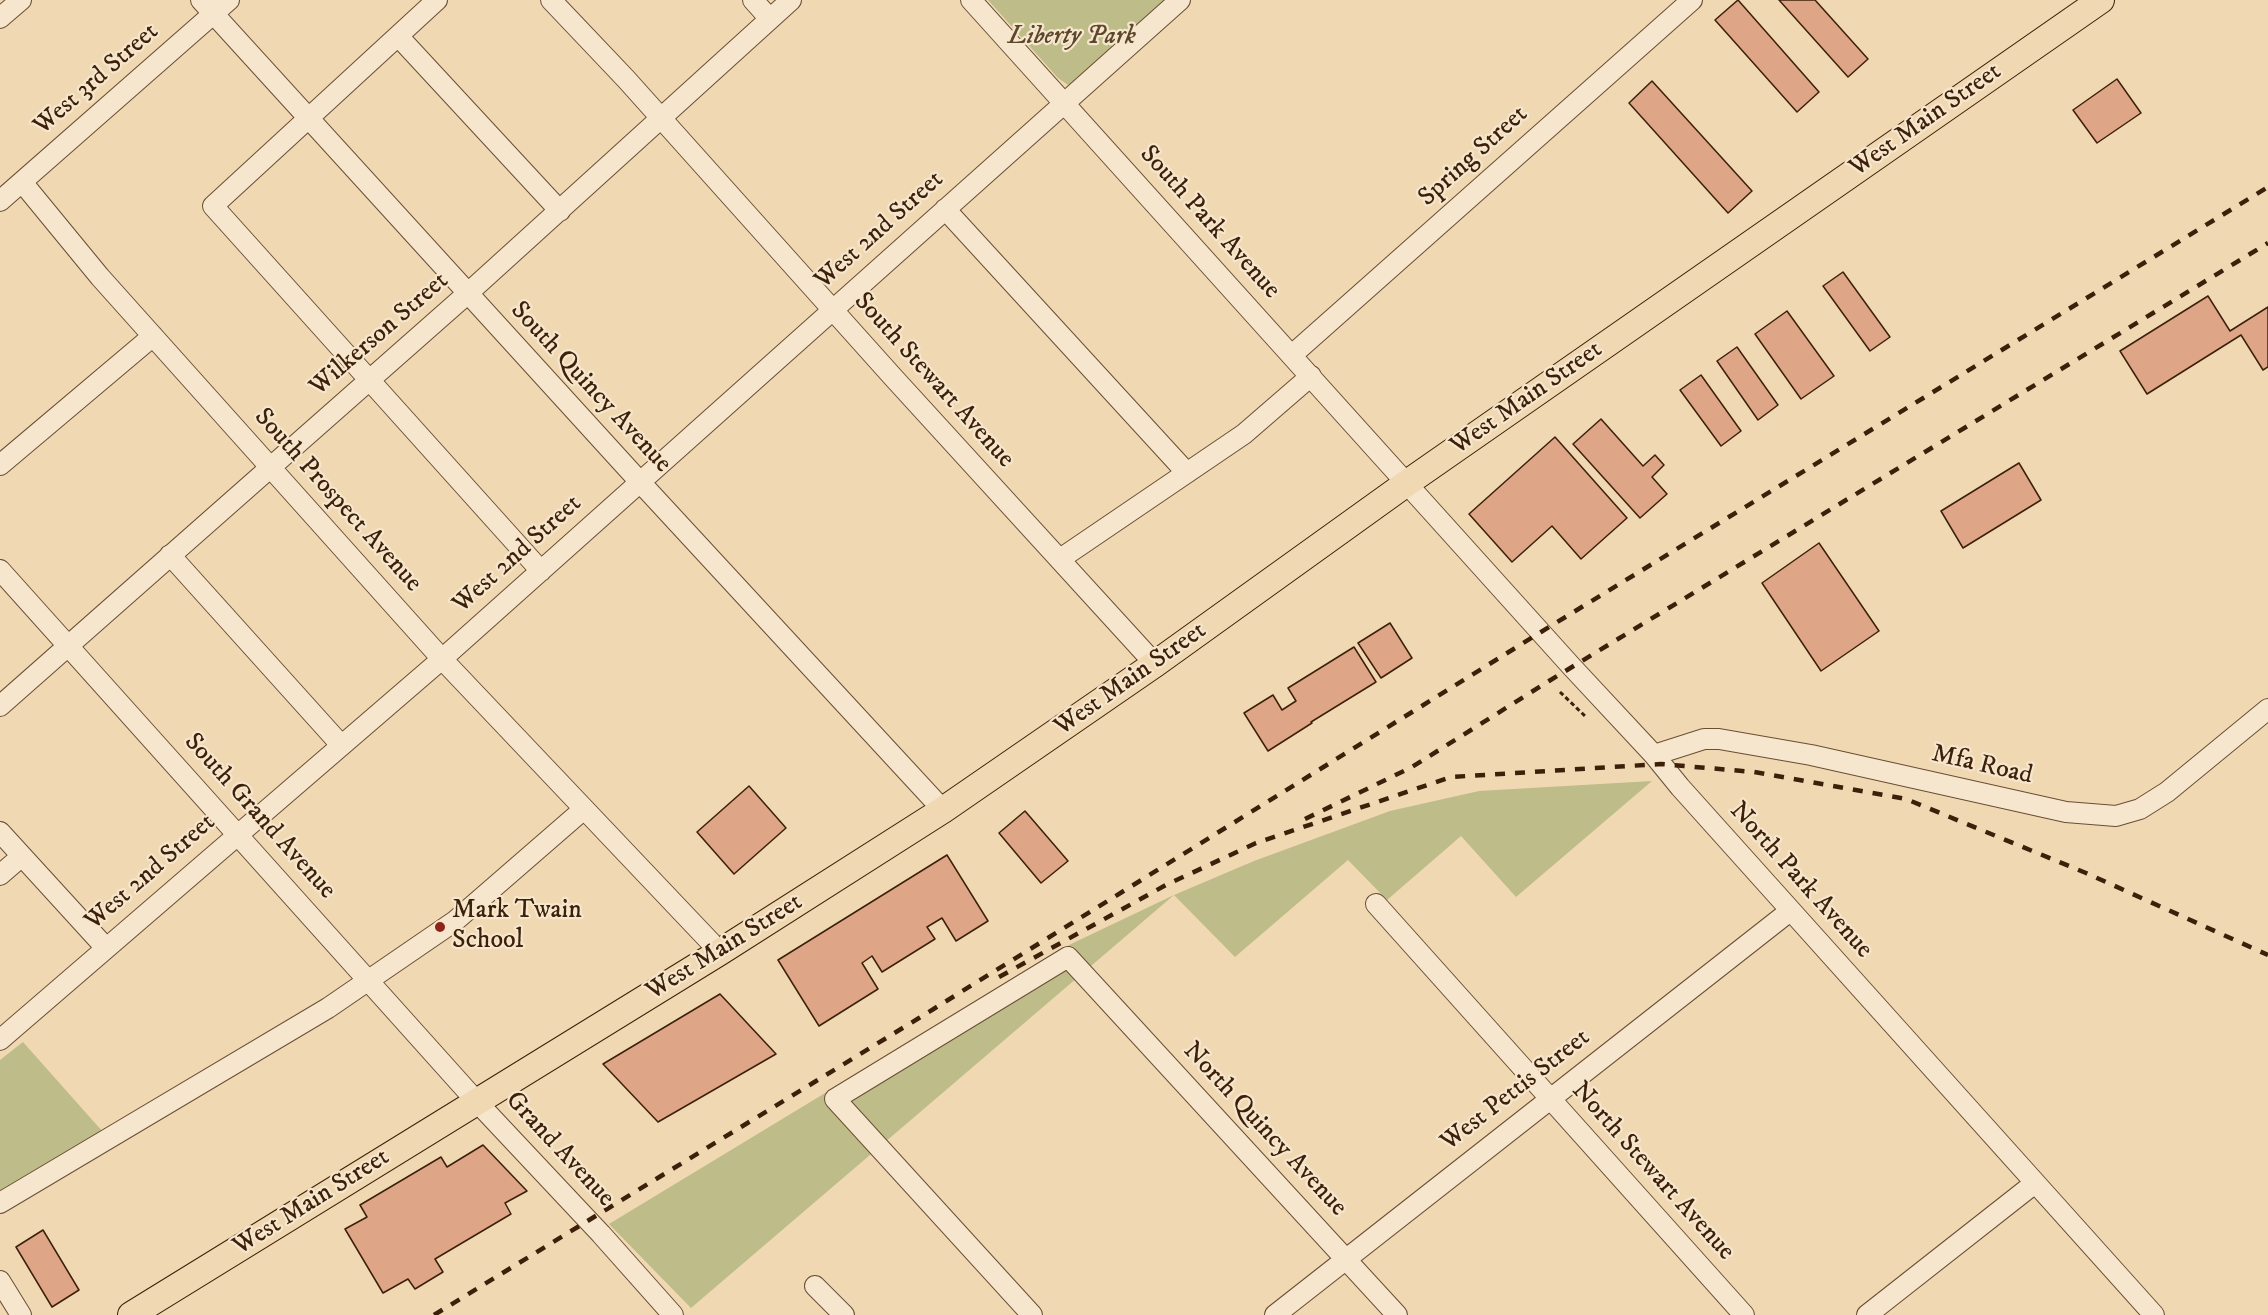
<!DOCTYPE html>
<html>
<head>
<meta charset="utf-8">
<style>
	body { margin:0 }
	canvas { display:block; background:#efd8b2 }
</style>
</head>
<body>
<canvas width="2268" height="1315"></canvas>
<script>
const ctx = document.querySelector('canvas').getContext('2d');
ctx.lineJoin = 'round';
function paint(path, color) { ctx.fillStyle = color; ctx.fill(path, 'evenodd'); }
function strokePath(path, color, width, dash) { ctx.strokeStyle = color; ctx.lineWidth = width; ctx.lineCap = dash ? 'butt' : 'round'; ctx.setLineDash(dash || []); ctx.stroke(path); }
function write(font, color, halo, rows, align = 'center') {
  ctx.font = font + ' "IM FELL DW Pica",serif'; ctx.lineWidth = 4.5; ctx.setLineDash([]); ctx.textBaseline = 'middle'; ctx.strokeStyle = halo; ctx.fillStyle = color; for (const [text, x, y, turn = 0] of rows) {
    ctx.save(); ctx.translate(x, y); ctx.rotate((+turn || 0) * Math.PI / 180); ctx.textAlign = isNaN(turn) ? turn : align; if (halo) ctx.strokeText(text, 0, 0); ctx.fillText(text, 0, 0); ctx.restore();
  }
}
const green = new Path2D(`
	M 988,0 L 1172,0 L 1080,82 L 1068,85 L 1058,78 Z
	M 1652,781 L 1516,897 L 1461,836 L 1387,900 L 1348,860 L 1235,957 L 1174,895 L 691,1308 L 609,1224 L 1071,944 L 1174,895 L 1254,861 L 1390,811 L 1479,791 Z
	M 23,1042 L 103,1132 L 0,1194 L 0,1060 Z`);
const building = new Path2D(`
	M 1738,0 L 1819,92 L 1797,112 L 1715,20 Z
	M 1779,0 L 1815,0 L 1868,59 L 1848,77 Z
	M 2117,79 L 2141,113 L 2097,143 L 2073,110 Z
	M 1652,81 L 1752,191 L 1728,213 L 1629,103 Z
	M 1843,272 L 1890,337 L 1870,351 L 1823,286 Z
	M 2208,296 L 2230,331 L 2268,307 L 2268,367 L 2263,370 L 2241,335 L 2147,394 L 2120,351 Z
	M 1787,311 L 1834,376 L 1801,399 L 1755,334 Z
	M 1737,347 L 1778,405 L 1758,420 L 1717,361 Z
	M 1701,375 L 1741,431 L 1721,446 L 1680,390 Z
	M 1601,419 L 1643,466 L 1655,455 L 1664,465 L 1652,477 L 1667,494 L 1640,518 L 1573,444 Z
	M 1555,437 L 1627,518 L 1581,559 L 1552,526 L 1512,562 L 1469,514 Z
	M 2019,463 L 2041,500 L 1963,548 L 1941,511 Z
	M 1819,543 L 1879,631 L 1821,671 L 1762,583 Z
	M 1390,623 L 1412,658 L 1381,678 L 1358,643 Z
	M 1354,647 L 1376,682 L 1311,722 L 1312,723 L 1268,751 L 1244,713 L 1273,695 L 1282,710 L 1296,701 L 1288,688 Z
	M 749,786 L 786,828 L 734,874 L 697,832 Z
	M 1025,811 L 1068,861 L 1041,883 L 999,833 Z
	M 947,855 L 988,921 L 956,941 L 942,918 L 927,927 L 935,939 L 882,972 L 872,956 L 862,963 L 878,989 L 819,1026 L 778,960 Z
	M 720,994 L 776,1054 L 658,1122 L 603,1064 Z
	M 483,1145 L 527,1191 L 505,1203 L 511,1214 L 435,1259 L 443,1272 L 415,1289 L 408,1279 L 383,1293 L 345,1229 L 367,1217 L 360,1205 L 441,1157 L 447,1167 Z
	M 43,1230 L 79,1290 L 52,1307 L 16,1247 Z`);
const path = new Path2D(`
	M 1560,692 L 1586,717`);
const minor = new Path2D(`
	M 201,0 L 640,482 L 943,810
	M 437,0 L 213,206 L 541,571
	M 551,0 L 626,79 L 892,376 L 1155,664
	M 753,0 L 770,19
	M 971,0 L 1572,667 L 1654,755 L 1680,787 L 2154,1315
	M 0,18 L 21,0
	M 398,36 L 560,211
	M 22,182 L 100,277 L 442,659 L 720,952
	M 0,201 L 229,0
	M 945,209 L 1187,473
	M 1292,355 L 1692,0
	M 0,465 L 153,336
	M 170,555 L 341,745
	M 1060,559 L 1244,434 L 1311,376
	M 0,570 L 477,1102 L 601,1234 L 673,1315
	M 0,706 L 467,294 L 791,0
	M 1654,755 L 1704,739 L 1719,739 L 1811,755 L 2066,812 L 2116,816 L 2140,809 L 2167,792 L 2268,709
	M 0,832 L 106,948
	M 0,875 L 22,856
	M 1376,904 L 1744,1315
	M 0,1040 L 442,659 L 1180,0
	M 0,1203 L 328,1008 L 455,921 L 584,809
	M 0,1281 L 21,1315
	M 815,1286 L 844,1315
	M 1032,1315 L 835,1099 L 1068,957 L 1397,1315
	M 1275,1315 L 1790,911
	M 1867,1315 L 2035,1183`);
const major = new Path2D(`
	M 131,1315 L 720,952 L 943,810 L 1155,664 L 1407,483 L 2101,0`);
const rail = new Path2D(`
	M 1305,819 L 1412,767 L 1549,681 L 2268,243
	M 999,977 L 1166,885 L 1256,843 L 1451,777 L 1661,764 L 1754,772 L 1906,799 L 2086,873 L 2268,955
	M 434,1315 L 919,1018 L 1541,632 L 2268,187`);
const markers = [
	[440,927,6,"#8f2418"]
];
const parkNames = [
	["Liberty Park",1072,38]
];
const streetNames = [
	["West 3rd Street",97,80,-41],
	["West Main Street",1926,121,-35],
	["Spring Street",1474,157,-42],
	["South Park Avenue",1209,223,48],
	["West 2nd Street",880,231,-42],
	["Wilkerson Street",380,335,-41],
	["South Stewart Avenue",933,381,48],
	["South Quincy Avenue",590,388,47],
	["West Main Street",1527,399,-35],
	["South Prospect Avenue",337,501,48],
	["West 2nd Street",518,555,-42],
	["West Main Street",1131,680,-35],
	["Mfa Road",1982,766,13],
	["South Grand Avenue",259,817,48],
	["West 2nd Street",151,873,-41],
	["North Park Avenue",1800,881,48],
	["West Main Street",725,948,-32],
	["West Pettis Street",1516,1091,-38],
	["North Quincy Avenue",1264,1130,47],
	["Grand Avenue",559,1150,47],
	["North Stewart Avenue",1652,1172,48],
	["West Main Street",312,1203,-32]
];
const poiNames = [
	["Mark Twain",452,912],
	["School",452,942]
];
paint(green, '#bebd89');
paint(building, '#dea587');
strokePath(building, '#3d200a', 1.5);
strokePath(minor, '#6a4e34', 22);
strokePath(major, '#3d200a', 28);
strokePath(path, '#3d200a', 3, [4.5, 3]);
strokePath(minor, '#f5e6cd', 20);
strokePath(major, '#efd8b2', 26);
strokePath(rail, '#3d200a', 4.5, [10, 10]);
for (const [x, y, r, color] of markers) { const dot = new Path2D(); dot.arc(x, y, r, 0, 2 * Math.PI); ctx.fillStyle = color; ctx.fill(dot); strokePath(dot, '#f5e6cd', 2); }
write('italic 26px', '#5d472a', '#f5e6cd', parkNames);
write('26px', '#3d200a', '#f5e6cd', streetNames);
write('26px', '#3d200a', '#f5e6cd', poiNames, 'left');
</script>
</body>
</html>
